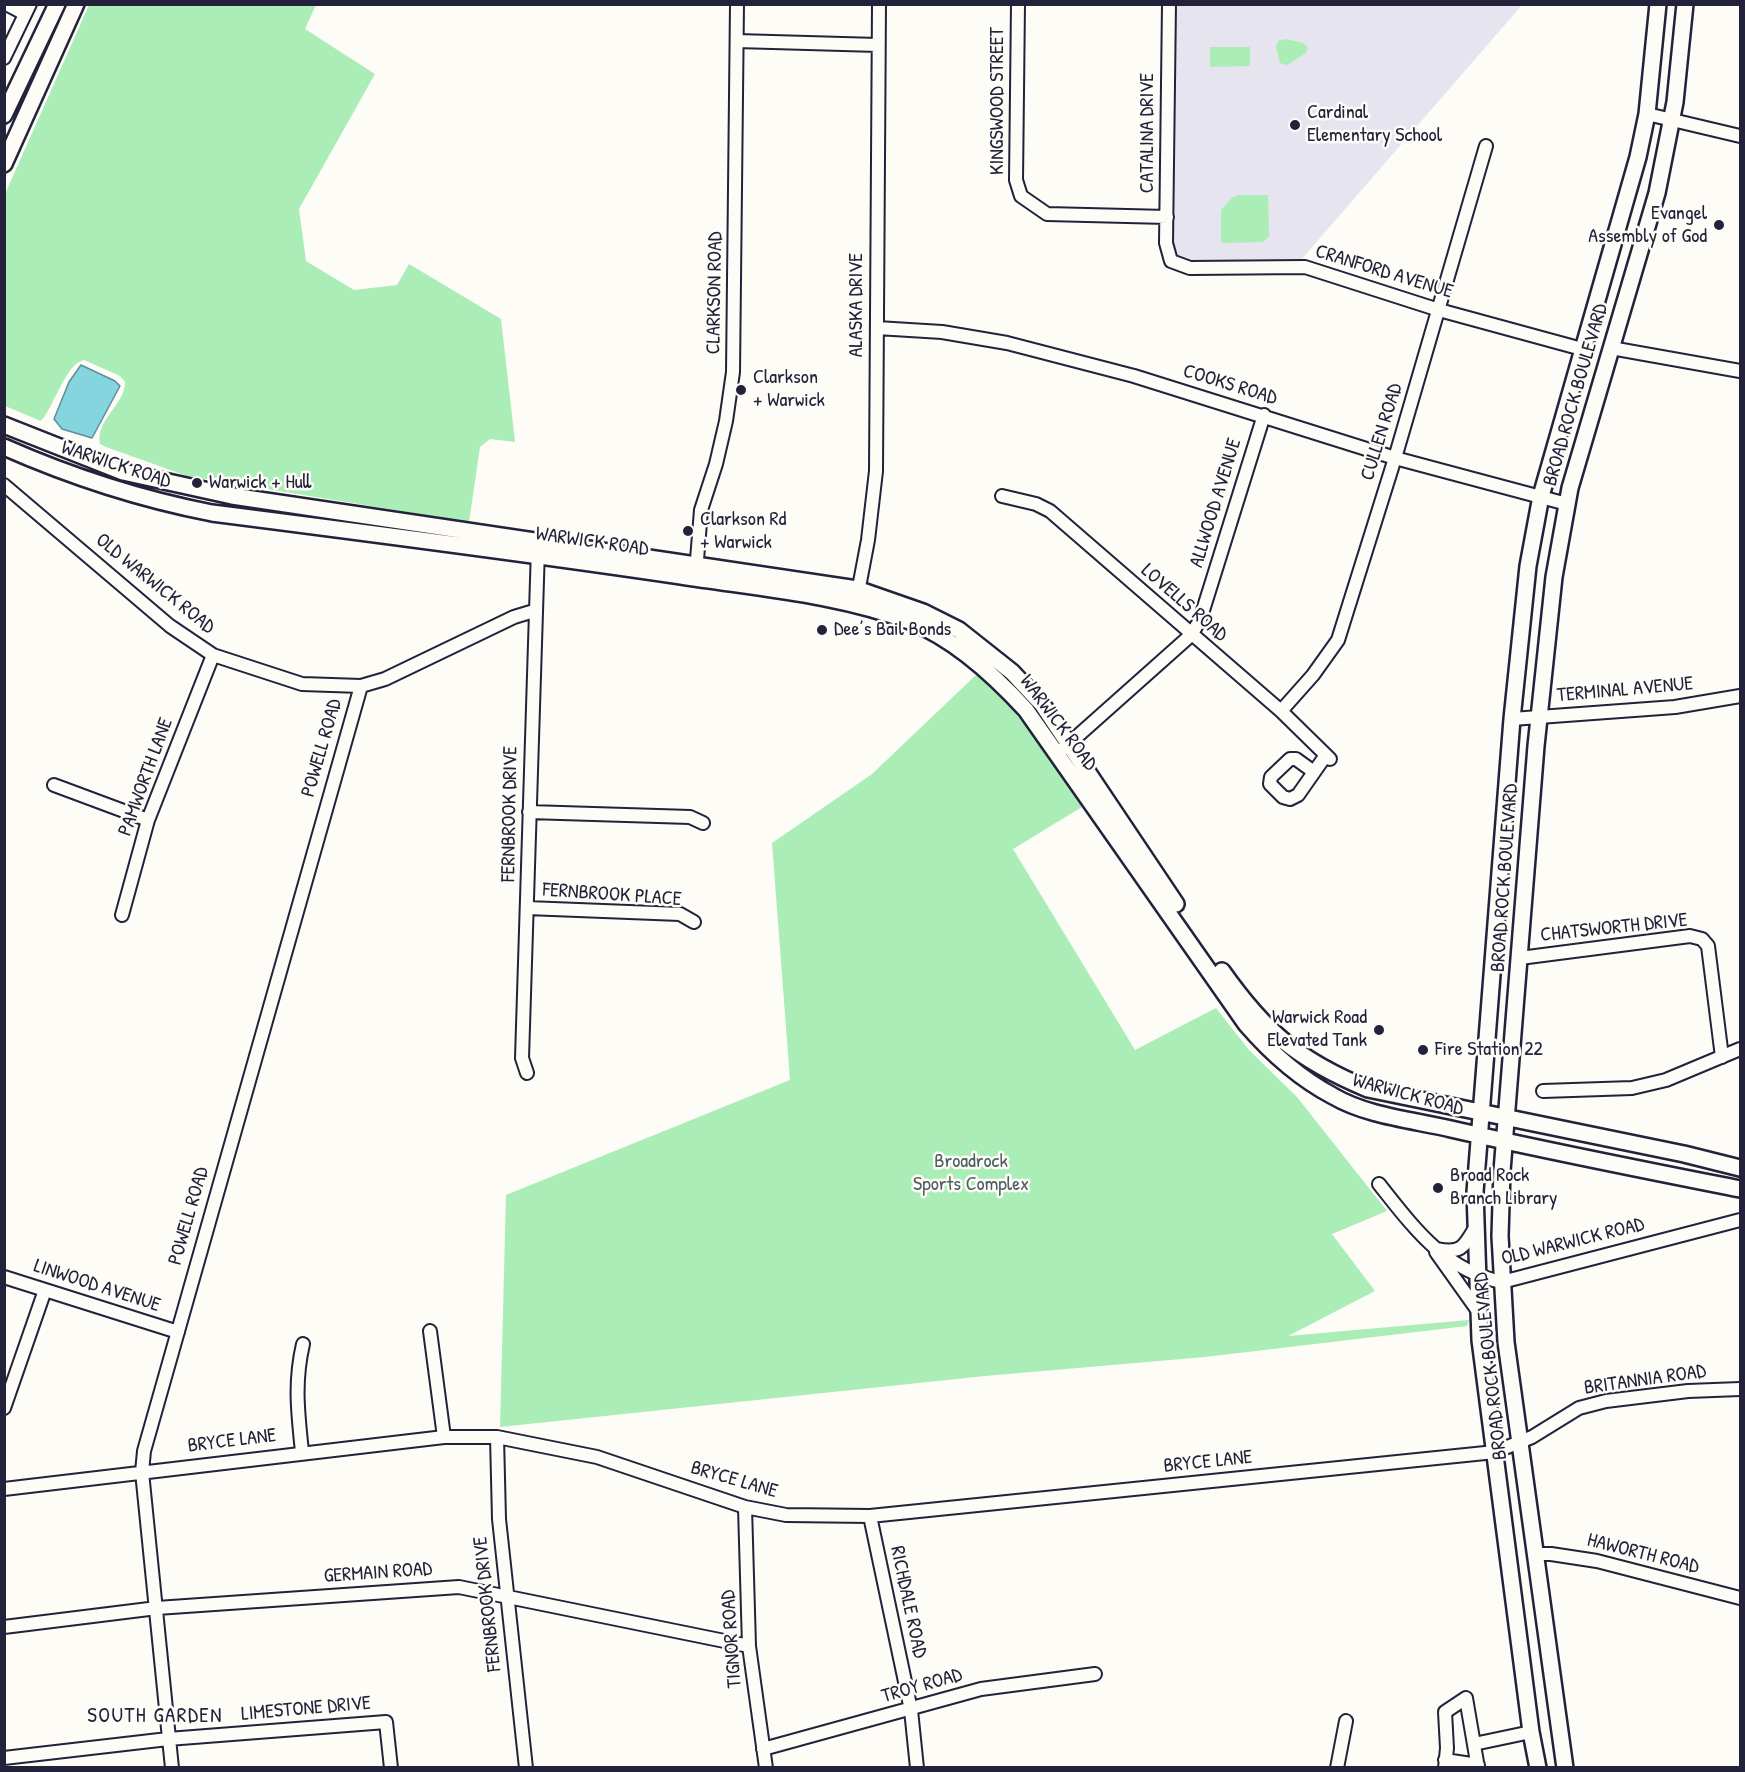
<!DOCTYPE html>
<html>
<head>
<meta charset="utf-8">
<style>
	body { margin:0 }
	#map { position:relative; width:1745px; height:1772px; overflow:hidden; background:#fdfcf7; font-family:"Patrick Hand",sans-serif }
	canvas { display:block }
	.frame { position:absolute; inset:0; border:6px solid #22223b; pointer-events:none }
</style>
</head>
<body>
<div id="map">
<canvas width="1745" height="1772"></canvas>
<div class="frame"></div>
</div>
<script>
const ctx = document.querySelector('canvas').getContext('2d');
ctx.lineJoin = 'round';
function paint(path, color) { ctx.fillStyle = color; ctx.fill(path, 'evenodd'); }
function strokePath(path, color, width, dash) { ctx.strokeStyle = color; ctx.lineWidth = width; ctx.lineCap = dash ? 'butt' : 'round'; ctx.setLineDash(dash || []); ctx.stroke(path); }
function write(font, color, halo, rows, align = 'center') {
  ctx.font = font + ' "Patrick Hand",sans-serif'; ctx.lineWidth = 5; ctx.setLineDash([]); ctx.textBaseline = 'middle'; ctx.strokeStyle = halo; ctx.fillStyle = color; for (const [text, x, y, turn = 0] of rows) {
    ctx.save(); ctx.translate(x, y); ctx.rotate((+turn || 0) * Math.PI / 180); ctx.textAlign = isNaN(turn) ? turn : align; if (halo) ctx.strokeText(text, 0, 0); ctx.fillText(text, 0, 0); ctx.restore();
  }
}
const built = new Path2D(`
	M 1174,5 L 1522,5 L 1300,261 L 1193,264 L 1178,260 L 1173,254 L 1170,245 Z`);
const green = new Path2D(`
	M 89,5 L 316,5 L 305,29 L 375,74 L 299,209 L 306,261 L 354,290 L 397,285 L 409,264 L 501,319 L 515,442 L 490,439 L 480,447 L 469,522 L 187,476 L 106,447 L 100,444 C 95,420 125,405 125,382 L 120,376 L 84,360 C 66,363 54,407 41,421 L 5,406 L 5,194 Z
	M 1285,39 L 1303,43 L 1308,47 L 1306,53 L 1287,65 L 1280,63 L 1276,47 L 1278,41 Z
	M 1210,47 L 1250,47 L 1250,66 L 1210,67 Z
	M 1239,195 L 1268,195 L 1269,236 L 1263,242 L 1221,243 L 1221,210 L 1232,198 Z
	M 977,674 C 1021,713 1050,759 1082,807 L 1013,849 L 1135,1050 L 1216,1008 L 1249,1050 L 1297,1097 L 1387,1211 L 1332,1234 L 1375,1291 L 1288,1336 L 1469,1320 L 1467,1326 L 1205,1357 L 985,1376 L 500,1427 L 506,1195 L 790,1080 L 772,843 L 872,774 Z`);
const water = new Path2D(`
	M 81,365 L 115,381 L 120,386 L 92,438 L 62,429 L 54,419 L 69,382 Z`);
const minor = new Path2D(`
	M 6,4 L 25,14
	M 1018,4 L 1016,180 L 1021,196 L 1047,214 L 1167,217
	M 1169,4 L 1166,243 L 1171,261 L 1190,268 L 1305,267 L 1439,310 L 1582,349
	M 737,41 L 878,45
	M 4,58 L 30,4
	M 1647,114 L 1740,136
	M 877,328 L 942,332 L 1007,343 L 1134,376 L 1395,458 L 1567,504
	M 1611,348 L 1740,371
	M 4,485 L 170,626 L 213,655 L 302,684 L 361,686 L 385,679 L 514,617 L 534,611
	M 1002,496 L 1036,504 L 1050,511 L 1281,711 L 1330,759
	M 696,572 L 701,510 L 716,464 L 726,421 L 733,372 L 737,4
	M 856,603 L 868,540 L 876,471 L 879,4
	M 1281,711 L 1313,675 L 1338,640 L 1395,458 L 1486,146
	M 1512,719 L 1675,707 L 1740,696
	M 1063,749 L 1191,635 L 1200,620 L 1264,415
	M 1314,772 L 1296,759 L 1290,759 L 1271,777 L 1270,784 L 1283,797 L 1290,799 L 1298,795 L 1326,755
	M 54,785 L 148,820
	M 529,812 L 690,817 L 703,823
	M 527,908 L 680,914 L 694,922
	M 122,915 L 148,820 L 213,655
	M 1520,958 L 1690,936 L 1702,939 L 1708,946 L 1722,1057
	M 527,1073 L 522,1058 L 538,548
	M 1543,1091 L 1632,1088 L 1666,1080 L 1740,1049
	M 1379,1184 C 1414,1228 1444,1270 1502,1282 L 1740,1220
	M 1437,1249 C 1461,1254 1464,1247 1475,1228
	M 1436,1252 L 1478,1311
	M 4,1277 L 178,1332
	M 430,1331 L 444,1437
	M 4,1408 L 45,1290
	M 497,1437 L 499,1519 L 526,1768
	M 302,1452 C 298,1413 294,1383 303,1344
	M 4,1489 L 444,1437 L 497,1437 L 597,1457 L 745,1507 L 786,1515 L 870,1516 L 1495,1452 L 1532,1437 L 1579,1408 L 1606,1401 L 1688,1391 L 1740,1389
	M 745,1507 L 749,1646 L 766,1768
	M 870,1516 L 911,1710 L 917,1768
	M 1535,1554 L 1551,1554 L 1597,1561 L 1740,1598
	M 4,1627 L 157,1608 L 459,1587 L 749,1646
	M 1474,1744 L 1531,1732
	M 763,1749 L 981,1689 L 1095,1674
	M 4,1758 L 168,1739 L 386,1722 L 391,1768
	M 1445,1760 L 1478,1765
	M 172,1768 L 142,1472 L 144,1451 L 361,686
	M 1337,1768 L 1346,1721
	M 1445,1768 L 1447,1748 L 1445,1712 L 1466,1698 L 1478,1768`);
const major = new Path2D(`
	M 4,115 L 57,4
	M 4,164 L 76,4
	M 4,425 L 123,472 L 232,496 L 857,589 L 923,612 L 959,630 L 1012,672 L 1042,704 L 1176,904
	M 4,447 C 72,477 140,499 212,513 C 369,533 525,553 681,576 C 758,588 838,594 912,622 C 956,640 994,675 1026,710 L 1246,1024 C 1271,1053 1299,1078 1333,1096 C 1367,1116 1413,1120 1451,1129 C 1547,1151 1644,1170 1740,1189
	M 1222,971 C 1265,1032 1298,1060 1368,1089 L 1684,1154 L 1740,1168
	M 1538,1768 L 1531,1732 L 1480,1340 L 1475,1192 L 1512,719 L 1528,566 L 1541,496 L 1638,157 L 1647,114 L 1658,4
	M 1565,1768 L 1506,1342 L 1500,1236 L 1502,1171 L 1536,746 L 1554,577 L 1570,488 L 1657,193 L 1675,102 L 1685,4`);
const markers = [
	[1295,125,6,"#22223b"],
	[1719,225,6,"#22223b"],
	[741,390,6,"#22223b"],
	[197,483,6,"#22223b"],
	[688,531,6,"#22223b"],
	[822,630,6,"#22223b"],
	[1379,1030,6,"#22223b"],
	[1423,1050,6,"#22223b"],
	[1438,1188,6,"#22223b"]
];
const streetNames = [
	["KINGSWOOD STREET",998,101,-90],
	["CATALINA DRIVE",1148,133,-90],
	["CRANFORD AVENUE",1384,272,17],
	["CLARKSON ROAD",715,293,-89],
	["ALASKA DRIVE",857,305,-90],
	["COOKS ROAD",1230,385,17],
	["BROAD ROCK BOULEVARD",1576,395,-74],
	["CULLEN ROAD",1382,432,-73],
	["WARWICK ROAD",116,465,18],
	["ALLWOOD AVENUE",1216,503,-73],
	["WARWICK ROAD",592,542,8],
	["OLD WARWICK ROAD",155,584,39],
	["LOVELLS ROAD",1184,603,41],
	["TERMINAL AVENUE",1625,690,-5],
	["WARWICK ROAD",1058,723,53],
	["POWELL ROAD",322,748,-74],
	["PAMWORTH LANE",146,777,-70],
	["FERNBROOK DRIVE",510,814,-89],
	["BROAD ROCK BOULEVARD",1505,878,-86],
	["FERNBROOK PLACE",612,895,4],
	["CHATSWORTH DRIVE",1614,928,-6],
	["WARWICK ROAD",1408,1095,15],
	["POWELL ROAD",189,1216,-74],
	["OLD WARWICK ROAD",1573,1242,-14],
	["LINWOOD AVENUE",97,1286,18],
	["BROAD ROCK BOULEVARD",1491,1366,-96],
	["BRITANNIA ROAD",1645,1380,-8],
	["BRYCE LANE",232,1441,-7],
	["BRYCE LANE",1208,1462,-6],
	["BRYCE LANE",734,1480,16],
	["HAWORTH ROAD",1643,1554,14],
	["GERMAIN ROAD",378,1573,-4],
	["RICHDALE ROAD",908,1602,78],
	["FERNBROOK DRIVE",488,1604,-96],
	["TIGNOR ROAD",732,1639,-94],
	["TROY ROAD",922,1686,-16],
	["LIMESTONE DRIVE",306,1709,-5]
];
const poiNames = [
	["Cardinal",1307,113],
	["Elementary School",1307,136],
	["Evangel",1707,214,"right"],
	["Assembly of God",1707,237,"right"],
	["Clarkson",753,378],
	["+ Warwick",753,401],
	["Warwick + Hull",209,483],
	["Clarkson Rd",700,520],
	["+ Warwick",700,543],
	["Dee’s Bail Bonds",834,630],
	["Warwick Road",1367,1018,"right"],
	["Elevated Tank",1367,1041,"right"],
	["Fire Station 22",1435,1050],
	["Broad Rock",1450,1176],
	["Branch Library",1450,1199]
];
const parkNames = [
	["Broadrock",971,1162],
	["Sports Complex",971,1185]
];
const neighbourhoodNames = [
	["SOUTH GARDEN",155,1716]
];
paint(built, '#e6e4ef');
paint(green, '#abedb6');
paint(water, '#84d5dd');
strokePath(water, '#5d8d9c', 1.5);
strokePath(minor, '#22223b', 16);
strokePath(major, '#22223b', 20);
strokePath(minor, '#fdfcf7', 12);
strokePath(major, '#fdfcf7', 15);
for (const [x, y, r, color] of markers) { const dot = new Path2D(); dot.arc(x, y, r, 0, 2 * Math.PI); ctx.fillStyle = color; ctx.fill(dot); strokePath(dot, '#fdfcf7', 2); }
write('20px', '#22223b', '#fdfcf7', streetNames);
write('20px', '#22223b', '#fdfcf7', poiNames, 'left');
write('20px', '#4b5f60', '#fdfcf7', parkNames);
ctx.letterSpacing = '1.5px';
write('21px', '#22223b', '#fdfcf7', neighbourhoodNames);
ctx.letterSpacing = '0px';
</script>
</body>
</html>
